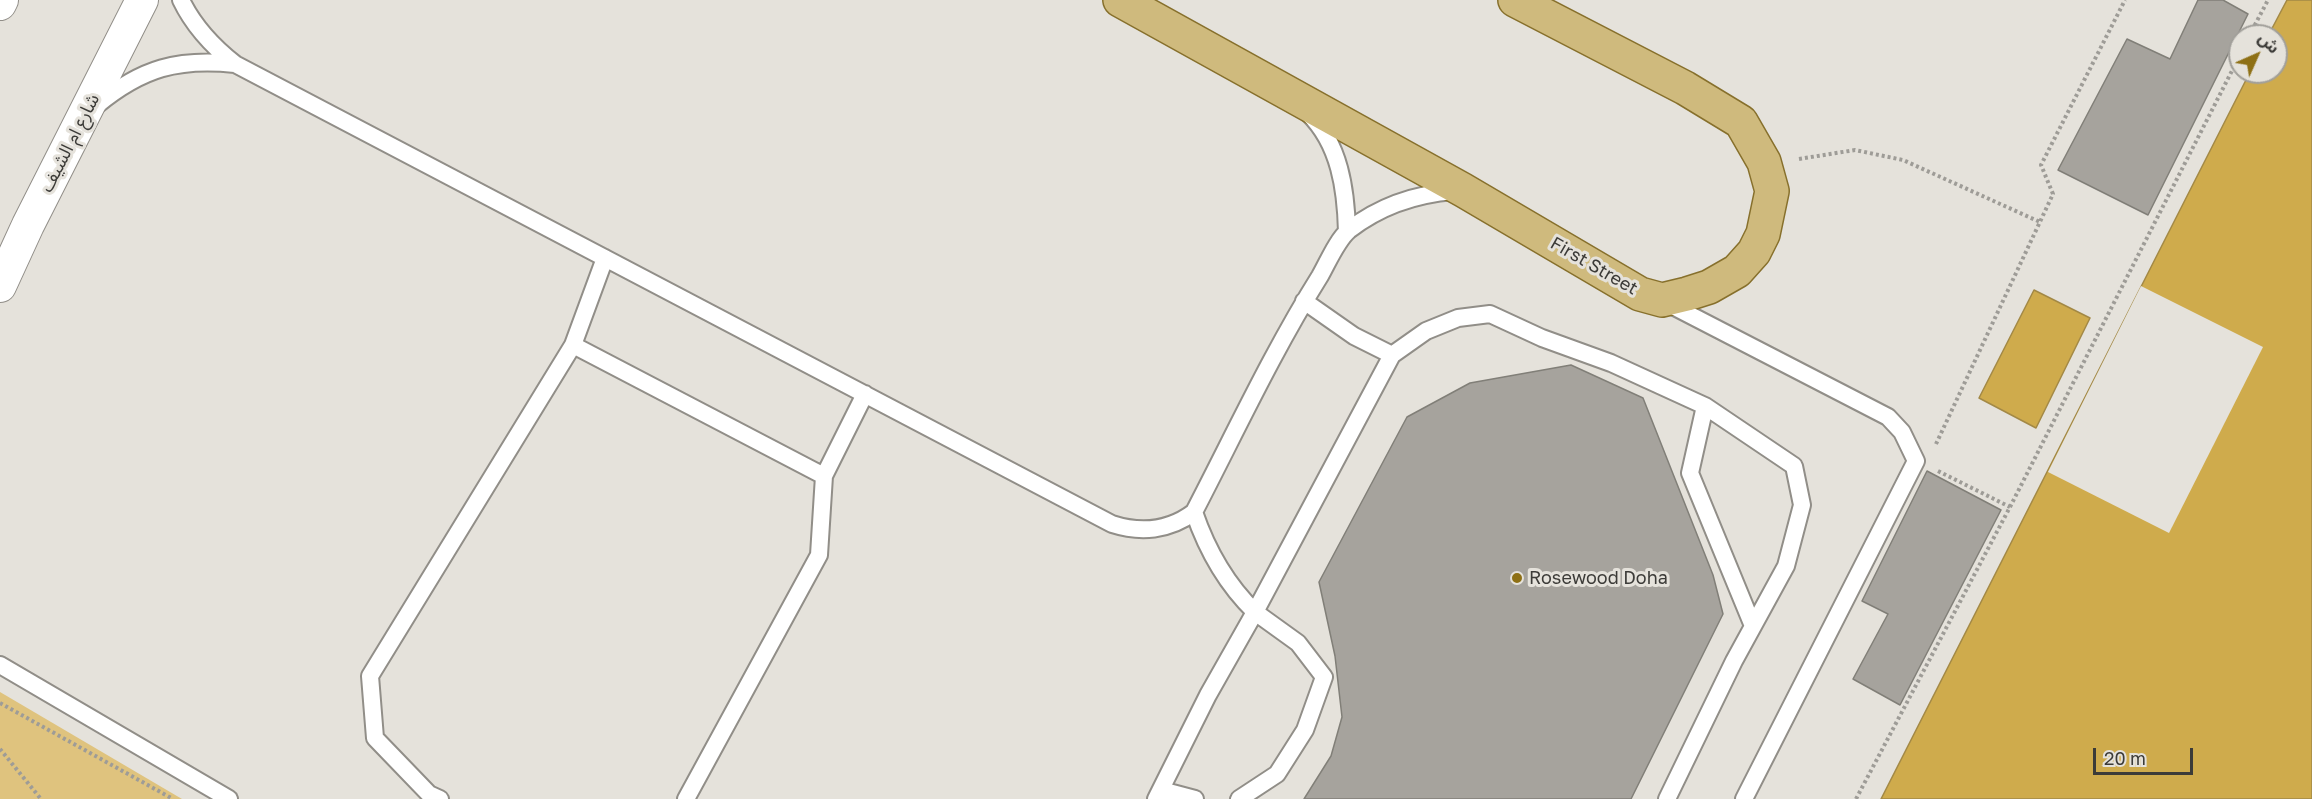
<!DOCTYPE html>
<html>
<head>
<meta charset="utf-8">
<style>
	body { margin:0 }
	#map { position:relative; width:2312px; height:799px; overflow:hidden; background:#e5e2db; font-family:"Golos Text","Noto Sans Arabic",sans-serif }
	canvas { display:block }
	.north { position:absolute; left:2228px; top:24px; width:60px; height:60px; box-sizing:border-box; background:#e5e2db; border:2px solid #a19f9a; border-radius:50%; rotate:45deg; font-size:16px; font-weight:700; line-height:24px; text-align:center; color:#3c3b38 }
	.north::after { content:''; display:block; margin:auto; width:21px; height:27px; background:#8e7015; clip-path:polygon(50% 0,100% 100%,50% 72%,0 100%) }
	.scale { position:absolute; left:2093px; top:748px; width:100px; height:27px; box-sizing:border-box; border:3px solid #3c3b38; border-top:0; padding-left:8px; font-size:18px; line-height:21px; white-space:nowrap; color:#3c3b38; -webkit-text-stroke:4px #e5e2db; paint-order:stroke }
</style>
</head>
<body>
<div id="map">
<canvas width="2312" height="799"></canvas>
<div class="north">ش</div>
<div class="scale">20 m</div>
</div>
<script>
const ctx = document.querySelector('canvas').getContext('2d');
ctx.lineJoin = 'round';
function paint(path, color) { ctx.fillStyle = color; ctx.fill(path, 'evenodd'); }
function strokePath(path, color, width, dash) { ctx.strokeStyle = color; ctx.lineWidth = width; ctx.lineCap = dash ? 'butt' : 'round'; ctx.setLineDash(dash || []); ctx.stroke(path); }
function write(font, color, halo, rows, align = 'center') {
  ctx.font = font + ' "Golos Text","Noto Sans Arabic",sans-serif'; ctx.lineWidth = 6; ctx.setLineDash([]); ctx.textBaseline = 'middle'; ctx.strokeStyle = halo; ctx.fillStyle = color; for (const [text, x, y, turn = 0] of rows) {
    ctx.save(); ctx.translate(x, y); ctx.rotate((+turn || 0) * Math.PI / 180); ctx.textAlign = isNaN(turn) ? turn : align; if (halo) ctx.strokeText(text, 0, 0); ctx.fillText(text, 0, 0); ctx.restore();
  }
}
const green = new Path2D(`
	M 0,692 L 182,799 L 0,799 Z`);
const water = new Path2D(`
	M 2287,0 L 2312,0 L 2312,799 L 1881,799 L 2250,72 L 2276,72 L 2276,36 L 2268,36 Z
	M 2034,290 L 2090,318 L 2036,428 L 1979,398 Z`);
const pier = new Path2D(`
	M 2141,286 L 2263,347 L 2169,533 L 2048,472 Z`);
const building = new Path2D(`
	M 2198,0 L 2223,0 L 2248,14 L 2148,215 L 2058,170 L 2127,39 L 2170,59 Z
	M 1571,365 L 1643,398 L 1713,575 L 1723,614 L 1631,799 L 1304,799 L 1331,756 L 1342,717 L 1335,656 L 1319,582 L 1407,417 L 1470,383 Z
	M 1927,471 L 2001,510 L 1900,705 L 1853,679 L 1888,614 L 1862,601 Z`);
const path = new Path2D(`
	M 2249,36 L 2268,0
	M 1799,159 L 1855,150 L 1903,160 L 2040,222
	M 1936,444 L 2053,194 L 2041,165 L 2125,0
	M 1938,471 L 2010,507
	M 0,703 L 173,799
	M 0,749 L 41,799
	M 1856,799 L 2010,507 L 2240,55`);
const service = new Path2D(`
	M 181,0 C 194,27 212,46 235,64 L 1112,524 C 1140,533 1169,531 1194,512 C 1235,433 1273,351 1320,276 C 1328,262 1337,240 1349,230 C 1380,206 1416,194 1454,191
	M 97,105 C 142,68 178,58 235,64
	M 1308,113 C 1340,144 1346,190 1347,232
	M 1665,302 L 1888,417 L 1902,432 L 1916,461 L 1744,799
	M 573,345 L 824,476
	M 1392,355 L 1426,331 L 1458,318 L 1490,314 L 1542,338 L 1611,363 L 1705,406 L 1794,466 L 1802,505 L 1786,566 L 1734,661 L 1667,799
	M 1705,406 L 1690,473 L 1753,626
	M 0,665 L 229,799
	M 1161,790 L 1195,799
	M 440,799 L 429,794 L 375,738 L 370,676 L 573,345 L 605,258
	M 686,799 L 819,555 L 824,476 L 865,394
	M 1156,799 L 1208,695 L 1255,612 C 1226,584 1207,550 1194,512
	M 1239,799 L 1277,774 L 1305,730 L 1324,677 L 1298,643 L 1255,612 L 1392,355 L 1354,336 L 1304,301`);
const minor = new Path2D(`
	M 0,4 L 2,0
	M 0,286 L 28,225 L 142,0`);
const primary = new Path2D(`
	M 1120,0 L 1463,190 L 1640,294 L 1662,300 L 1687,294 L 1709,287 L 1737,271 L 1754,252 L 1763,234 L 1772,191 L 1764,162 L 1741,122 L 1685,88 L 1515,0`);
const markers = [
	[1517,578,6,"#8e7015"]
];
const streetNames = [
	["شارع ام الشيف",70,143,-63],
	["First Street",1594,266,30]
];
const poiNames = [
	["Rosewood Doha",1529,578]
];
paint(green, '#dfc37e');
paint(water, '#cfab4c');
strokePath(water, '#a38946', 1.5);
paint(pier, '#e5e2db');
paint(building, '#a6a39d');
strokePath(building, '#817f78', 1.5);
strokePath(service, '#918e88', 20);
strokePath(minor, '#918e88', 34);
strokePath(primary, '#87702c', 36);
strokePath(path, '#9e9c97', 4, [3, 3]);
strokePath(service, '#fff', 16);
strokePath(minor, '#fff', 32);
strokePath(primary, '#cfba7d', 33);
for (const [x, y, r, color] of markers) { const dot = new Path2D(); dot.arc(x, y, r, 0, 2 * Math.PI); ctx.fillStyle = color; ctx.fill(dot); strokePath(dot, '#e5e2db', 2); }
write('18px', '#3c3b38', '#e5e2db', streetNames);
write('18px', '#3c3b38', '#e5e2db', poiNames, 'left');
</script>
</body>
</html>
